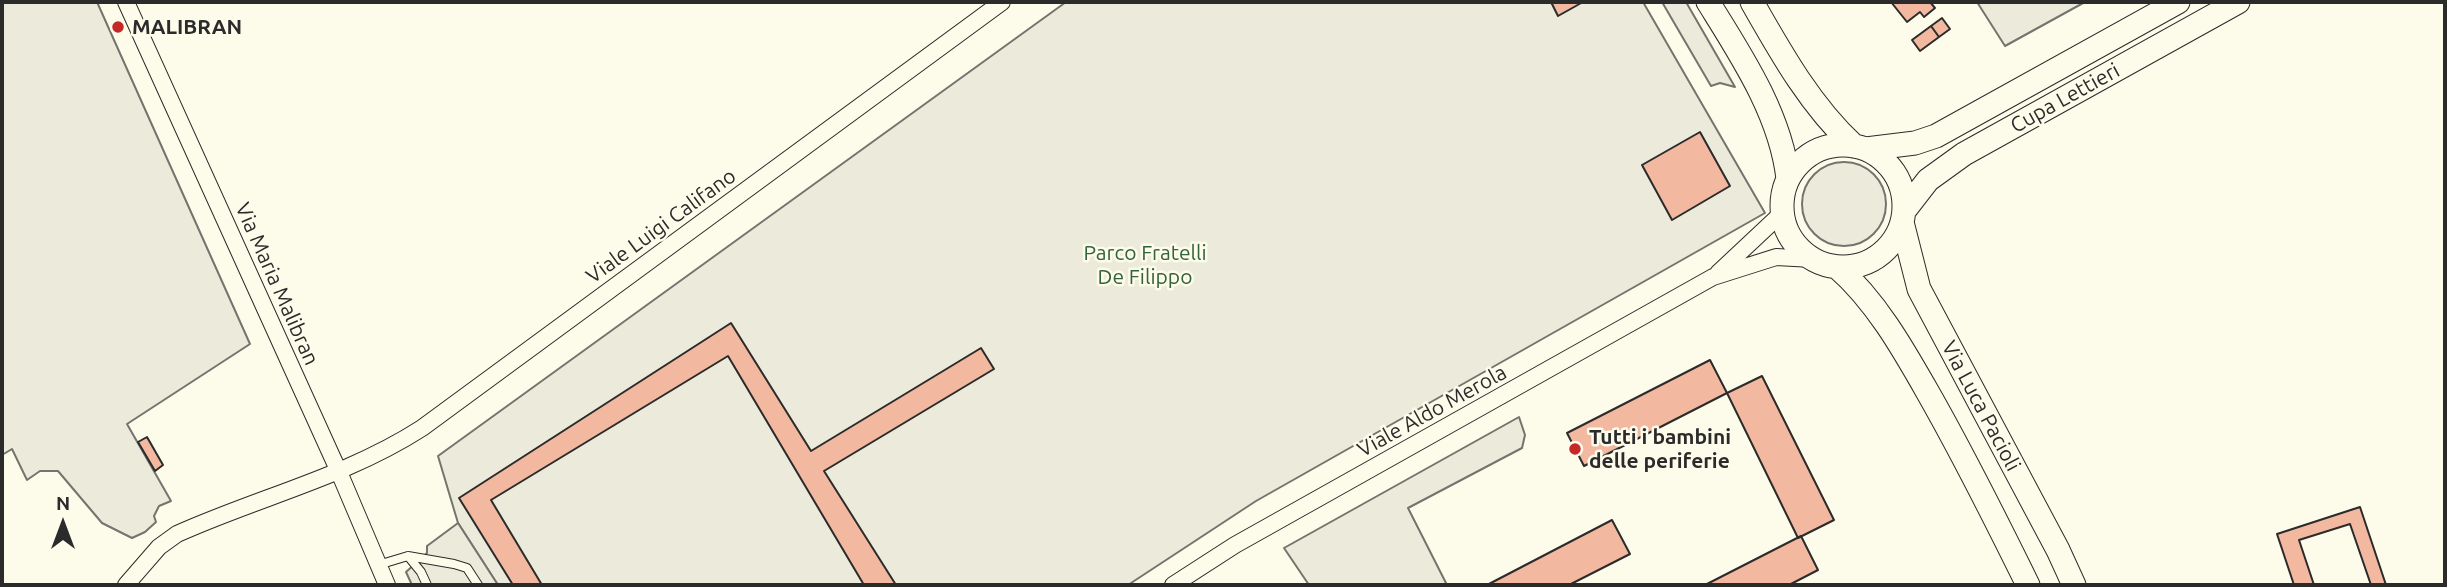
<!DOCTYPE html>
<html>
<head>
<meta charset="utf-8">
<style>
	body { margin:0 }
	#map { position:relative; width:2447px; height:587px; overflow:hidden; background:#fdfbea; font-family:Ubuntu,sans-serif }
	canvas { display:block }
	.frame { position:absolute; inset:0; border:4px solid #2b2b2b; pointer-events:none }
	.north { position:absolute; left:28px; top:489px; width:70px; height:70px; -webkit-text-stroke:5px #fdfbea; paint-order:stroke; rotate:0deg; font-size:19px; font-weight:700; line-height:28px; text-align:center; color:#2b2b2b }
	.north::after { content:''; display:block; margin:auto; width:24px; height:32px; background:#2b2b2b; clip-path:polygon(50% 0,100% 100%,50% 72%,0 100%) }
</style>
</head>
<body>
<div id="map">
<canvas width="2447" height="587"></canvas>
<div class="frame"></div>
<div class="north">N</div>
</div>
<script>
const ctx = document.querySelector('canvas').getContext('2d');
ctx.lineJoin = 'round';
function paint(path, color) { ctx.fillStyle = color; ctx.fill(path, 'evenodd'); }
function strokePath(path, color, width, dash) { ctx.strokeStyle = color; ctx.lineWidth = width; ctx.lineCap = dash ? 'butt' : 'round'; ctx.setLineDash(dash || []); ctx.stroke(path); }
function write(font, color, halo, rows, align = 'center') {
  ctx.font = font + ' Ubuntu,sans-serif'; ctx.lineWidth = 5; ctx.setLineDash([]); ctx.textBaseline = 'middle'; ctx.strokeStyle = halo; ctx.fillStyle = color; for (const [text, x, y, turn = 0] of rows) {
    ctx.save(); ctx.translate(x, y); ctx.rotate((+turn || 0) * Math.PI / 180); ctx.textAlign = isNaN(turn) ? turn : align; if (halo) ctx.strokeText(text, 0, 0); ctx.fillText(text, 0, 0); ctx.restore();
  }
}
const green = new Path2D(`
	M 2,2 L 97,2 L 250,344 L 127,424 L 171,501 L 159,506 L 154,516 L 156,522 L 145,532 L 132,538 L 102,523 L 58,471 L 40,471 L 27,480 L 12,449 L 2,455 Z
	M 1066,2 L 1643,2 L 1765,213 L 1256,501 L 1128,585 L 498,585 L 458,523 L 438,456 Z
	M 1977,2 L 2085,2 L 2005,46 Z
	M1802 204a42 42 0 1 1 84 0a42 42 0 1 1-84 0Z
	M 1519,417 L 1525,435 L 1522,448 L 1408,508 L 1447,585 L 1309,585 L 1284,548 Z`);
const parking = new Path2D(`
	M 1662,2 L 1686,2 L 1735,87 L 1720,83 L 1711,86 Z
	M 458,523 L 498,585 L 412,585 L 406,572 L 427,553 L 427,546 Z`);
const building = new Path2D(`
	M 1551,2 L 1583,2 L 1558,16 Z
	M 1891,2 L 1930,2 L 1935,8 L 1924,17 L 1920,12 L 1907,22 Z
	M 1942,18 L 1950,29 L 1939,37 L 1931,26 Z
	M 1931,26 L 1939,37 L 1920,51 L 1912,40 Z
	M 1700,132 L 1730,186 L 1672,220 L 1642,165 Z
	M 731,323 L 811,451 L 981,348 L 994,369 L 824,471 L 896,585 L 864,585 L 728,356 L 491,500 L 542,585 L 513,585 L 459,498 Z
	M 1710,360 L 1727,393 L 1584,466 L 1567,433 Z
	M 1762,376 L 1834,520 L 1798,538 L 1727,393 Z
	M 147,437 L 163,465 L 155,471 L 138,442 Z
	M 2360,507 L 2386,585 L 2371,585 L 2350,524 L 2299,540 L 2314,585 L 2294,585 L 2277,534 Z
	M 1612,520 L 1630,554 L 1569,585 L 1487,585 Z
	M 1801,536 L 1818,570 L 1789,585 L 1705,585 Z`);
const lane = new Path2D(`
	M 408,556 L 421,572 L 427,585
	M 378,565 L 408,556 L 454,564 L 467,568 L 478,585`);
const street = new Path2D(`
	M 126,2 L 339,472 L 387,585
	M 1718,273 L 1782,213
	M 126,585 L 159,547 L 177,534 C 259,497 346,477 422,428 L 1002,2
	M 1173,585 L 1235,545 L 1713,277 L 1776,257 L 1813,259`);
const secondary = new Path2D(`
	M 1708,2 C 1741,55 1781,115 1788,179
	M 1752,2 C 1781,53 1810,105 1854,146
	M1782 206a61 61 0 1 1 122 0a61 61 0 1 1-122 0Z
	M 1866,149 L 1915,143 L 1936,136 L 2178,2
	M 1904,211 L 1928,180 L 1964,154 L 2238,2
	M 1902,222 L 1919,289 L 2058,550 L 2074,585
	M 1837,267 C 1875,300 1902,347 1927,391 C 1963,454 1996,520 2028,585`);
const markers = [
	[118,27,7,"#c62828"],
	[1575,449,7,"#c62828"]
];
const poiNames = [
	["MALIBRAN",132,27],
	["Tutti i bambini",1589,437],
	["delle periferie",1589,461]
];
const streetNames = [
	["Cupa Lettieri",2065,98,-29],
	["Viale Luigi Califano",661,226,-36],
	["Via Maria Malibran",277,284,66],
	["Via Luca Pacioli",1981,406,62],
	["Viale Aldo Merola",1432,411,-29]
];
const parkNames = [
	["Parco Fratelli",1145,253],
	["De Filippo",1145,277]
];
paint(green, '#ecebdb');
strokePath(green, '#74746e', 2);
paint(parking, '#eceadb');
strokePath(parking, '#74746e', 2);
paint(building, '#f2b8a0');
strokePath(building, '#2b2b2b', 2);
strokePath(lane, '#2b2b2b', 10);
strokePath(street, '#2b2b2b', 18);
strokePath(secondary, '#2b2b2b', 25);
strokePath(lane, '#fdfbea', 8);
strokePath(street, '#fdfbea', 16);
strokePath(secondary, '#fdfbea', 23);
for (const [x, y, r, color] of markers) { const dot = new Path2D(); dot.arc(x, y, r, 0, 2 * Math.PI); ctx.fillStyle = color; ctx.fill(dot); strokePath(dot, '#fdfbea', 2.5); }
write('bold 21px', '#2b2b2b', '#fdfbea', poiNames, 'left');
write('21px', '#2b2b2b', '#fdfbea', streetNames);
write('21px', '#34623c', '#fdfbea', parkNames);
</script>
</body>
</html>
